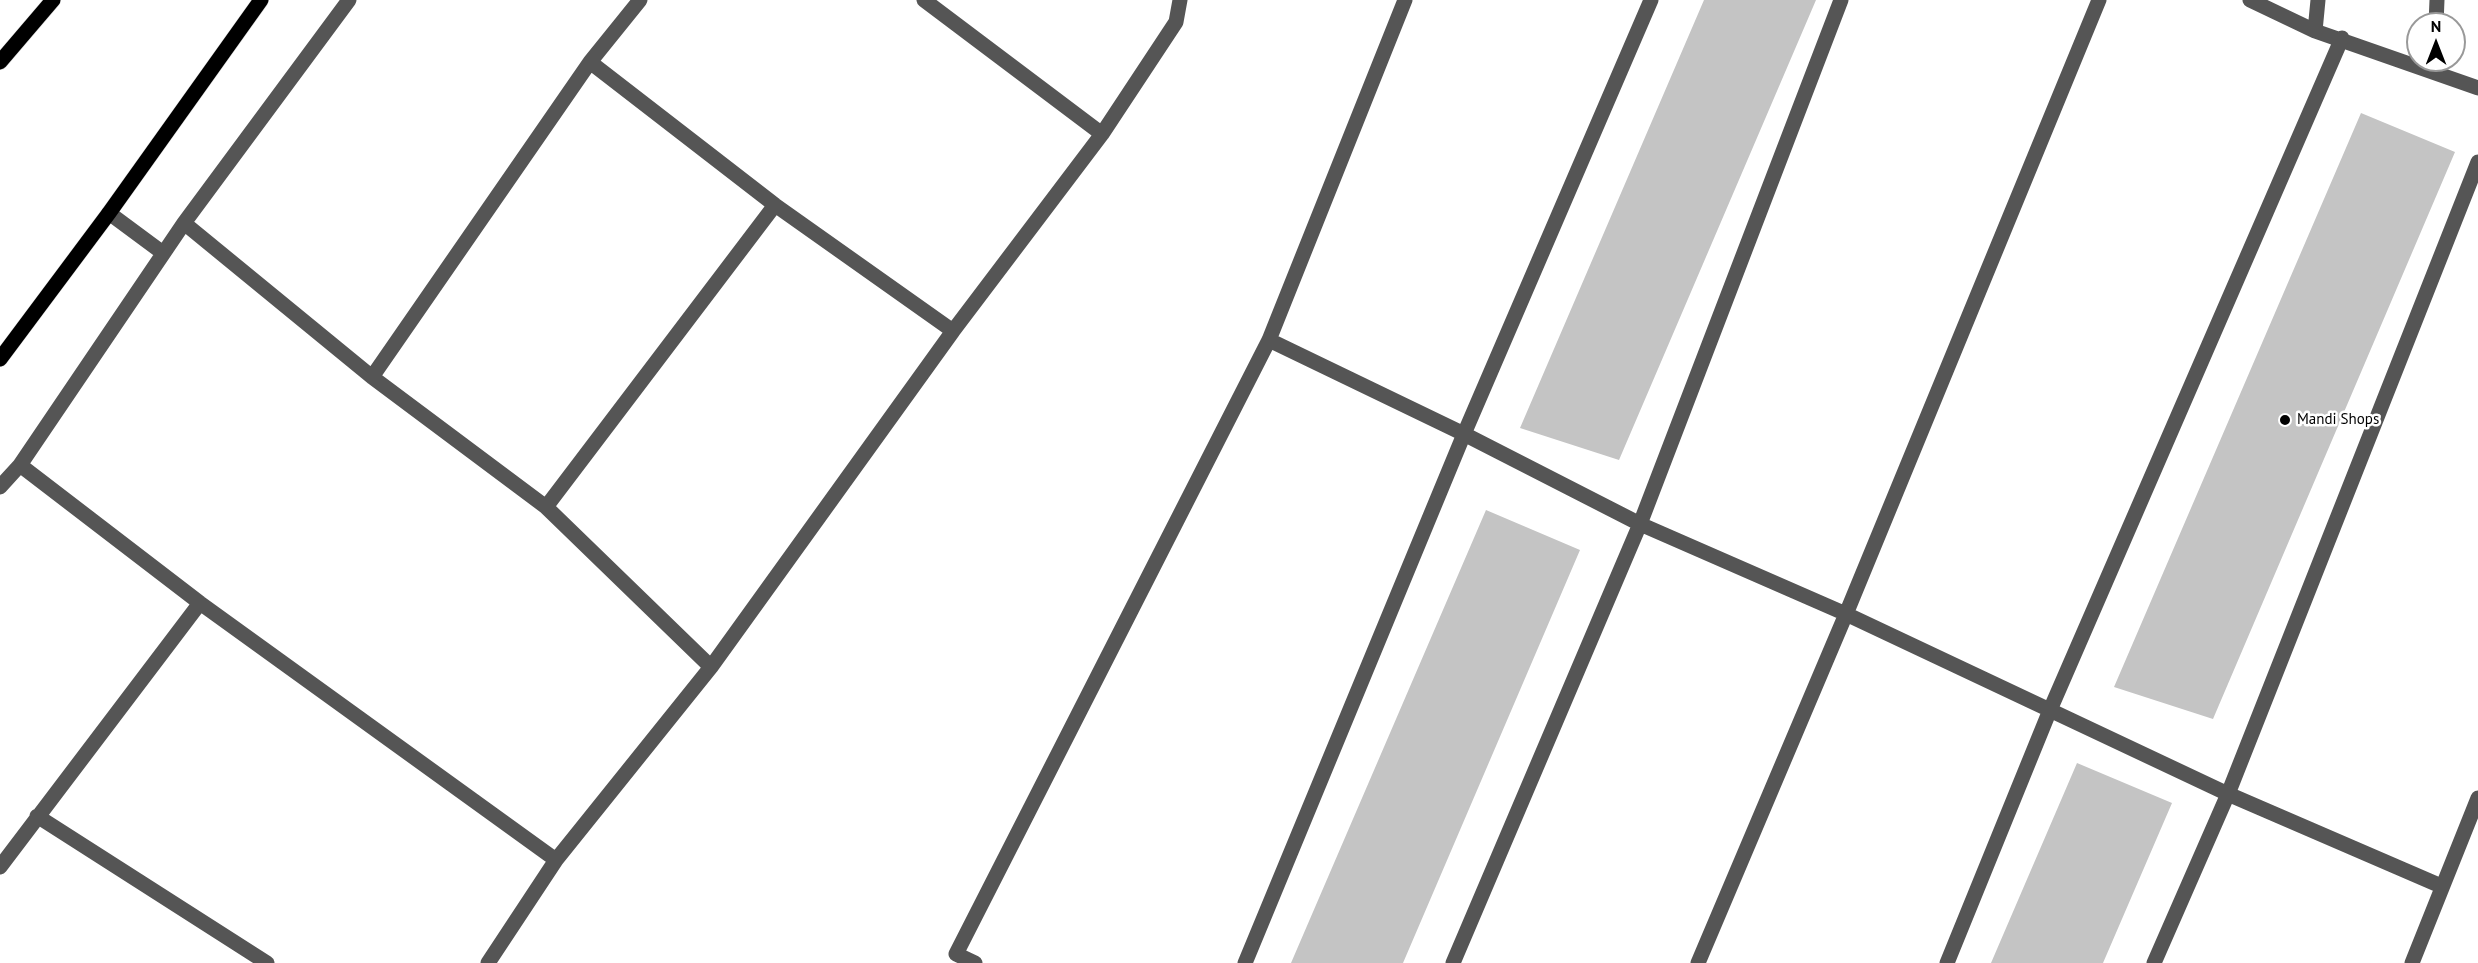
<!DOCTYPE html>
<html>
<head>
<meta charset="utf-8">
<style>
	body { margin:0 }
	#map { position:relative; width:2478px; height:963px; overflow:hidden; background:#fff; font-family:"PT Sans",sans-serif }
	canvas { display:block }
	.north { position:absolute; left:2406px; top:12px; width:60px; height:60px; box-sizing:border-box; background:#fff; border:2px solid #999; border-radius:50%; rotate:0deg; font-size:16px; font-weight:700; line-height:24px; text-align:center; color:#000 }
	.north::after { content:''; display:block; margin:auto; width:21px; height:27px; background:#000; clip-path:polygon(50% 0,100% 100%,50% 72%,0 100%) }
</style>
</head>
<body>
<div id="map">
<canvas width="2478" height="963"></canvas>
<div class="north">N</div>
</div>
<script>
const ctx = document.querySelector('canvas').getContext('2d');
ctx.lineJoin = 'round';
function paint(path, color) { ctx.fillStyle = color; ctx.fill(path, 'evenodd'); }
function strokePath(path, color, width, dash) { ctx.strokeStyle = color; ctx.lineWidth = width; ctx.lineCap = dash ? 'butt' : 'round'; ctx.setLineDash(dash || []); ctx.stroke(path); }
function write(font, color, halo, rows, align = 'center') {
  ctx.font = font + ' "PT Sans",sans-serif'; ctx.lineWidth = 5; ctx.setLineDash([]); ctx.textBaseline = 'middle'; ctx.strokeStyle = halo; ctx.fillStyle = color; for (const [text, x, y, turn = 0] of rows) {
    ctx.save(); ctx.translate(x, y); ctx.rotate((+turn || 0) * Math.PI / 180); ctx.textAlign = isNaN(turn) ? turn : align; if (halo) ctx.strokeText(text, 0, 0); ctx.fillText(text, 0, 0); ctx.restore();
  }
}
const building = new Path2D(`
	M 1704,0 L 1816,0 L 1619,460 L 1520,428 Z
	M 2361,113 L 2455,152 L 2213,719 L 2114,687 Z
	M 1486,510 L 1580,550 L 1403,963 L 1291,963 Z
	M 2077,763 L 2172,803 L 2103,963 L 1991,963 Z`);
const minor = new Path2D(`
	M 924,0 L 1102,134
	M 2250,0 L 2315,31 L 2478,88
	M 2436,24 L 2437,0
	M 2315,31 L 2318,0
	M 590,62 L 775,205 L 953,331
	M 109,213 L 163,253
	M 184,223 L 372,377 L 546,507 L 711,667
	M 1269,340 L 1464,434 L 1640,524 L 1846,614 L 2228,794 L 2441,886
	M 372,377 L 590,62 L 640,0
	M 20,465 L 200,603 L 556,860
	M 0,487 L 20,465 L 184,223 L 349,0
	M 546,507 L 775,205
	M 37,816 L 267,963
	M 0,867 L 200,603
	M 488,963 L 556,860 L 711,667 L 953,331 L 1102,134 L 1176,22 L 1180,0
	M 975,963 L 956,954 L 1269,340 L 1405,0
	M 1245,963 L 1464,434 L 1651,0
	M 1453,963 L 1640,524 L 1841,0
	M 1698,963 L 1846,614 L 2099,0
	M 1947,963 L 2050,710 L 2342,38
	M 2154,963 L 2228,794 L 2478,162
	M 2412,963 L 2478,798`);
const major = new Path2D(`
	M 0,62 L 53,0
	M 0,359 L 109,213 L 261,0`);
const markers = [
	[2285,420,6,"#000"]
];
const poiNames = [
	["Mandi Shops",2297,420]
];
paint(building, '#c4c4c4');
strokePath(major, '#dbdbdb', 16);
strokePath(minor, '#555', 15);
strokePath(major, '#000', 15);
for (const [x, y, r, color] of markers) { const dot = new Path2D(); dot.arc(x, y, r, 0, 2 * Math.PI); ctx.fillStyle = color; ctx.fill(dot); strokePath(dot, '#fff', 2); }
write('15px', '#000', '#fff', poiNames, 'left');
</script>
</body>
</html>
